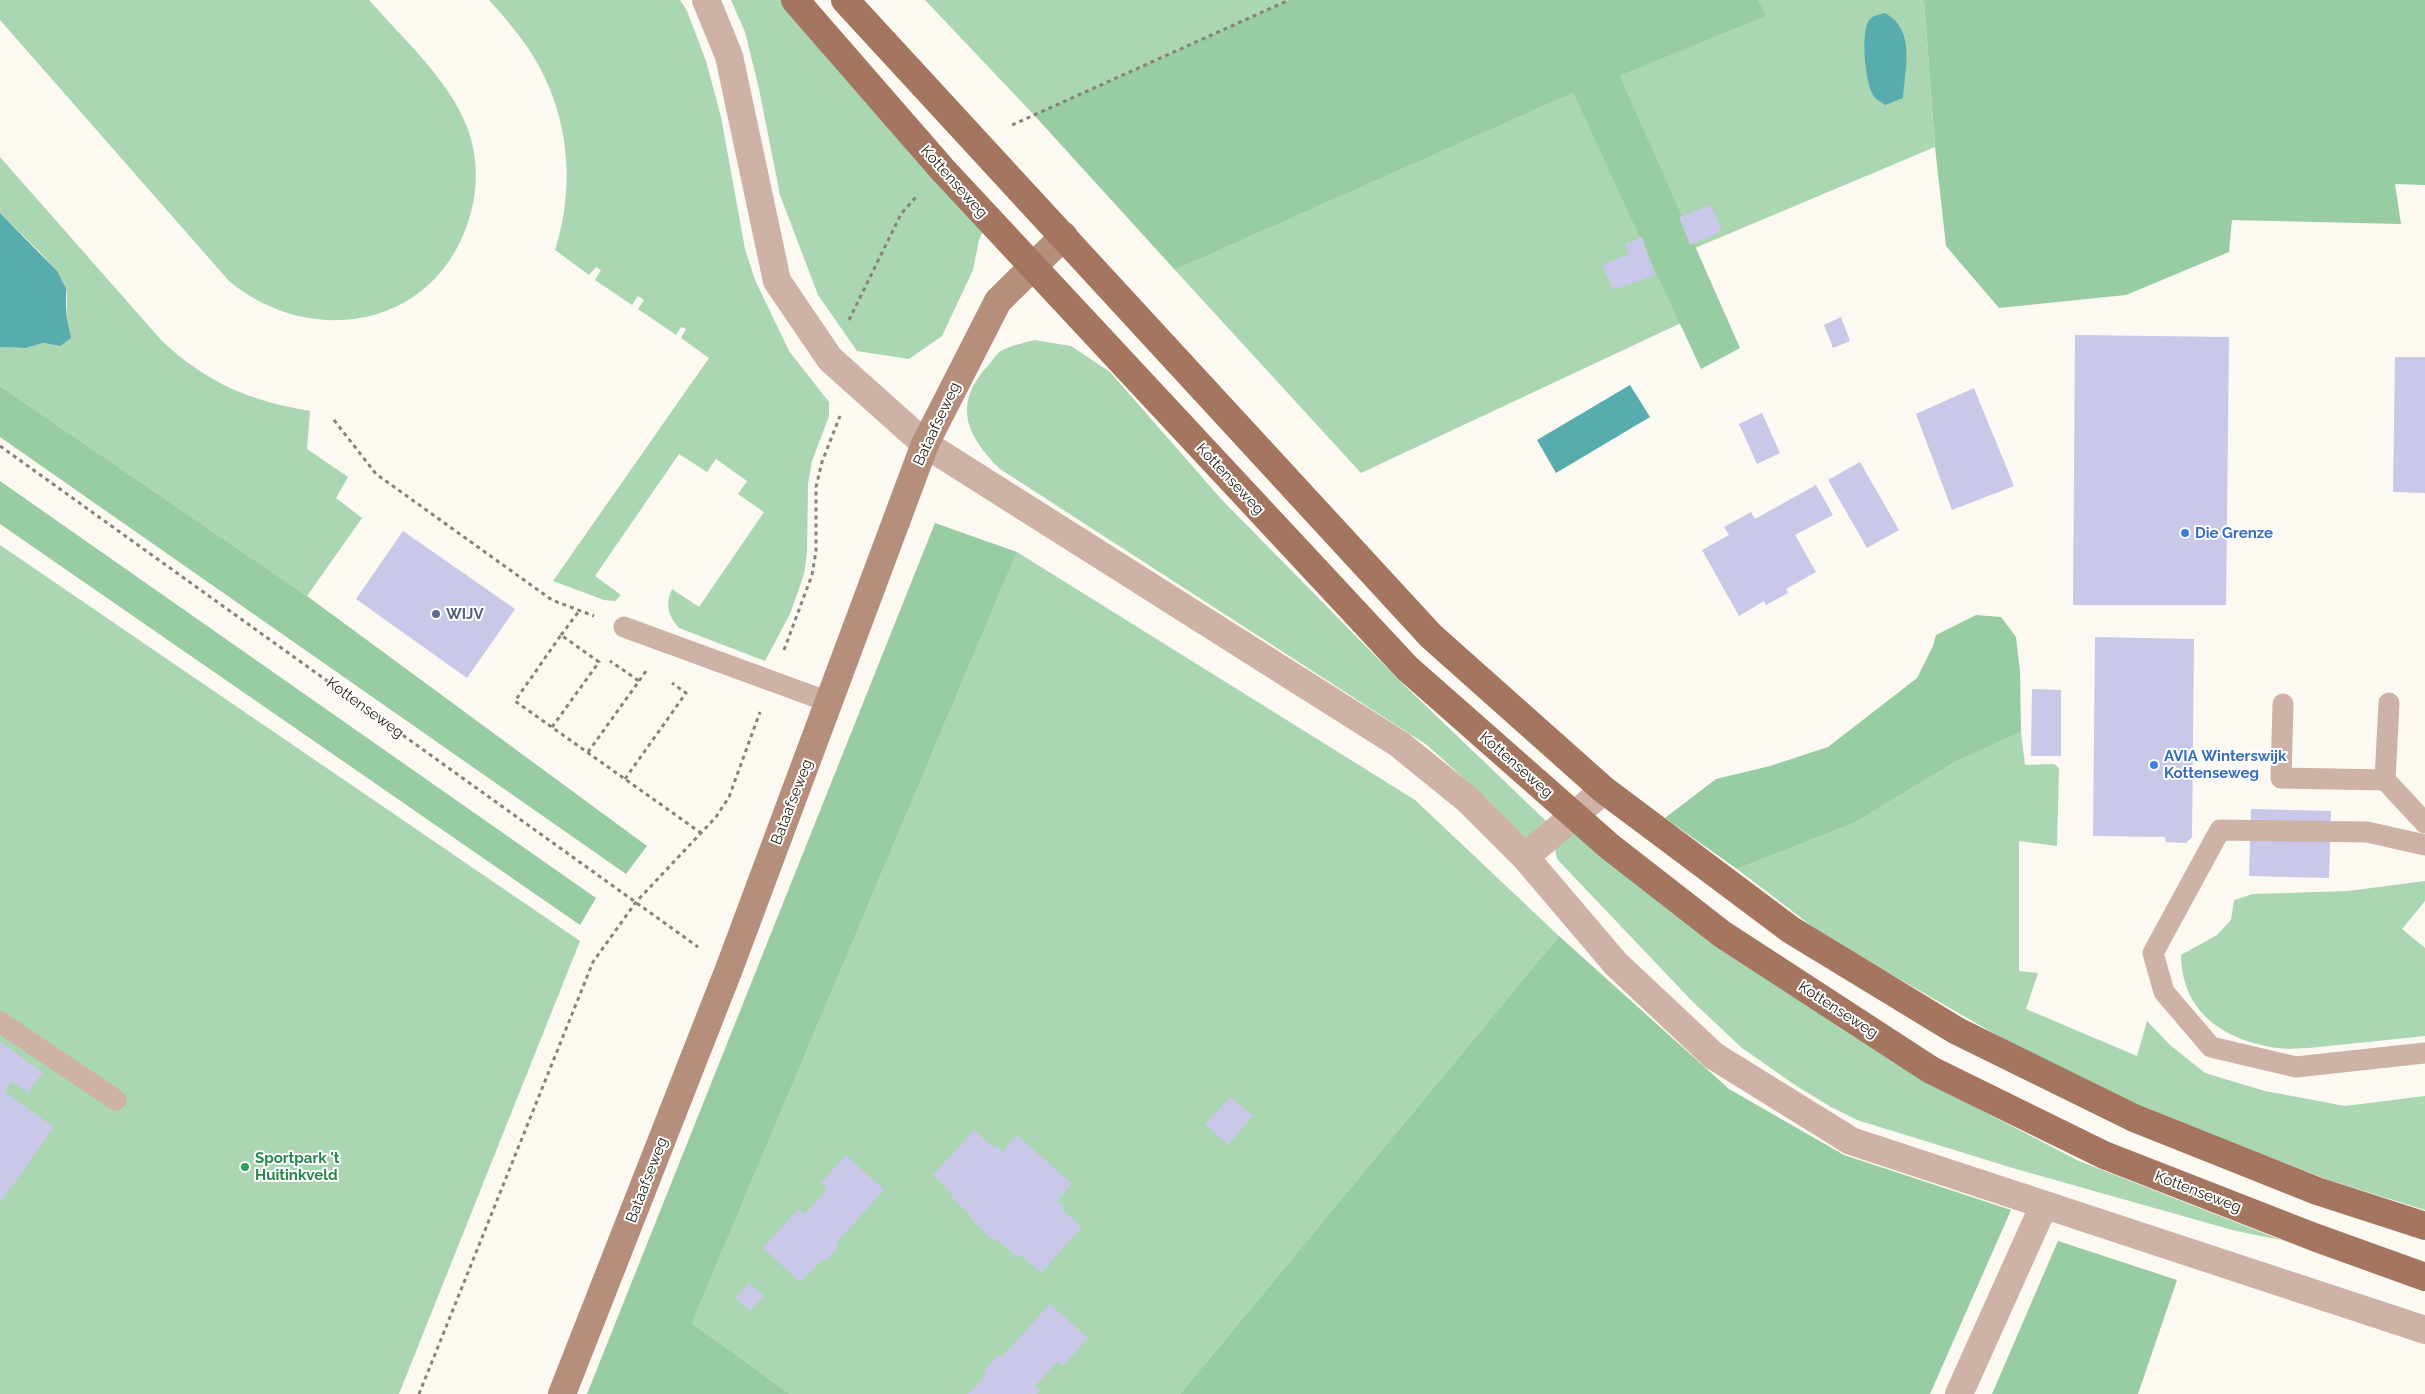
<!DOCTYPE html>
<html>
<head>
<meta charset="utf-8">
<style>
	body { margin:0 }
	canvas { display:block; background:#fcf8f2 }
</style>
</head>
<body>
<canvas width="2425" height="1394"></canvas>
<script>
const ctx = document.querySelector('canvas').getContext('2d');
ctx.lineJoin = 'round';
function paint(path, color) { ctx.fillStyle = color; ctx.fill(path, 'evenodd'); }
function strokePath(path, color, width, dash) { ctx.strokeStyle = color; ctx.lineWidth = width; ctx.lineCap = dash ? 'butt' : 'round'; ctx.setLineDash(dash || []); ctx.stroke(path); }
function write(font, color, halo, rows, align = 'center') {
  ctx.font = font + ' Raleway,sans-serif'; ctx.lineWidth = 4; ctx.setLineDash([]); ctx.textBaseline = 'middle'; ctx.strokeStyle = halo; ctx.fillStyle = color; for (const [text, x, y, turn = 0] of rows) {
    ctx.save(); ctx.translate(x, y); ctx.rotate((+turn || 0) * Math.PI / 180); ctx.textAlign = isNaN(turn) ? turn : align; if (halo) ctx.strokeText(text, 0, 0); ctx.fillText(text, 0, 0); ctx.restore();
  }
}
const green = new Path2D(`
	M 0,0 L 369,0 C 404,40 457,87 471,139 C 479,168 477,199 466,228 C 428,330 309,347 229,281 L 0,20 Z
	M 489,0 L 680,0 L 687,11 L 706,61 L 721,117 L 745,249 L 755,280 L 789,351 L 829,402 L 829,416 L 812,461 L 808,484 L 807,554 L 804,574 L 790,614 L 765,661 L 679,628 C 668,616 665,604 672,589 L 699,607 L 764,512 L 738,494 L 747,481 L 716,459 L 707,472 L 679,454 L 595,576 L 621,595 L 615,601 L 604,600 L 553,581 L 709,358 L 681,338 L 686,329 L 681,327 L 676,335 L 638,309 L 644,300 L 638,296 L 632,305 L 595,280 L 601,270 L 596,267 L 589,275 L 555,250 C 577,182 568,107 528,48 C 516,31 503,15 489,0 Z
	M 731,0 L 783,0 L 985,227 L 979,240 L 973,270 L 942,336 L 909,359 L 857,351 L 818,295 L 780,195 L 759,89 L 745,32 Z
	M 925,0 L 1289,0 L 1034,115 Z
	M 1758,0 L 1924,0 L 1935,147 L 1695,248 L 1620,76 L 1765,16 Z
	M 1573,93 L 1681,323 L 1361,473 L 1175,270 Z
	M 0,157 L 162,341 C 207,383 250,401 310,411 L 307,449 L 348,477 L 336,498 L 362,518 L 307,596 L 0,386 L 0,347 L 26,348 L 43,343 L 60,346 C 63,329 70,306 66,289 C 61,268 16,230 0,213 Z
	M 1034,340 L 1071,346 L 1110,372 L 1222,500 L 1403,684 L 1547,822 L 1535,837 L 1522,838 L 1490,802 L 1427,745 L 1000,469 C 969,438 952,407 985,369 C 990,364 995,355 1001,351 C 1009,346 1024,343 1034,340 Z
	M 0,545 L 580,941 L 399,1394 L 0,1394 Z
	M 1017,552 L 1415,800 L 1559,936 L 1180,1394 L 790,1394 L 692,1323 Z
	M 2021,732 L 2025,765 L 2054,764 L 2059,768 L 2057,846 L 2019,841 L 2019,971 L 2038,973 L 2026,1009 L 2137,1056 L 2147,1021 L 2170,1045 L 2205,1073 L 2265,1091 L 2345,1106 L 2425,1096 L 2425,1210 L 2329,1180 L 2137,1106 L 2042,1061 L 1826,937 L 1737,869 L 1856,822 L 1955,762 Z
	M 1575,832 L 1672,909 L 1861,1041 L 1981,1110 L 2079,1161 L 2281,1240 L 2236,1231 L 2016,1169 L 1857,1120 L 1831,1107 L 1795,1085 L 1742,1048 L 1692,1001 L 1557,859 L 1555,849 Z
	M 2425,881 L 2425,901 L 2402,929 L 2425,948 L 2425,1036 C 2396,1039 2367,1042 2338,1045 C 2318,1047 2297,1050 2277,1048 C 2224,1040 2182,1013 2181,955 L 2217,935 L 2231,920 L 2234,900 L 2253,894 L 2348,891 Z`);
const forest = new Path2D(`
	M 1289,0 L 1758,0 L 1766,16 L 1620,76 L 1740,348 L 1701,369 L 1573,93 L 1175,270 L 1034,115 Z
	M 1924,0 L 2425,0 L 2425,185 L 2395,184 L 2401,224 L 2232,220 L 2229,252 L 2126,295 L 1999,308 L 1946,246 L 1935,147 Z
	M 0,386 L 307,596 L 647,846 L 626,874 L 0,437 Z
	M 0,481 L 596,898 L 580,925 L 0,524 Z
	M 935,523 L 1017,552 L 692,1323 L 790,1394 L 587,1394 Z
	M 1976,615 L 2001,617 L 2016,637 L 2020,671 L 2021,732 L 1955,762 L 1856,822 L 1737,869 L 1665,818 L 1716,779 L 1770,766 L 1828,747 L 1917,678 L 1933,646 L 1936,635 Z
	M 1559,936 L 1729,1089 L 1844,1155 L 2011,1210 L 1930,1394 L 1180,1394 Z
	M 2058,1241 L 2177,1280 L 2138,1394 L 1992,1394 Z`);
const water = new Path2D(`
	M 1885,13 C 1916,30 1905,68 1903,98 L 1885,105 C 1881,102 1875,99 1873,95 C 1865,81 1861,36 1868,22 C 1872,15 1878,15 1885,13 Z
	M 0,213 L 57,271 L 66,288 L 66,315 L 71,338 L 60,346 L 43,343 L 26,348 L 0,347 Z
	M 1630,385 L 1650,417 L 1556,473 L 1537,440 Z`);
const building = new Path2D(`
	M 1711,205 L 1722,231 L 1690,245 L 1679,217 Z
	M 1642,237 L 1655,275 L 1613,290 L 1602,265 L 1629,254 L 1625,244 Z
	M 1841,317 L 1850,341 L 1833,348 L 1824,325 Z
	M 2075,335 L 2229,337 L 2226,605 L 2073,605 Z
	M 2395,357 L 2425,357 L 2425,493 L 2393,492 Z
	M 1974,388 L 2014,486 L 1952,510 L 1916,414 Z
	M 1762,413 L 1780,453 L 1757,464 L 1739,424 Z
	M 1860,462 L 1899,530 L 1867,548 L 1828,480 Z
	M 1816,485 L 1833,515 L 1795,535 L 1816,572 L 1786,589 L 1788,593 L 1766,605 L 1764,601 L 1739,616 L 1702,550 L 1729,535 L 1724,527 L 1751,512 L 1755,519 Z
	M 403,531 L 515,609 L 467,678 L 356,599 Z
	M 2095,637 L 2194,639 L 2192,837 L 2186,843 L 2166,842 L 2165,837 L 2093,836 Z
	M 2032,689 L 2061,690 L 2061,756 L 2031,756 Z
	M 2251,809 L 2331,811 L 2329,878 L 2249,876 Z
	M 0,1042 L 43,1072 L 28,1093 L 12,1081 L 4,1092 L 54,1127 L 0,1203 Z
	M 1230,1097 L 1253,1116 L 1228,1145 L 1205,1124 Z
	M 974,1130 L 994,1148 L 995,1145 L 1003,1152 L 1017,1135 L 1072,1184 L 1057,1201 L 1065,1207 L 1062,1210 L 1082,1227 L 1041,1273 L 1021,1255 L 1018,1258 L 996,1239 L 994,1241 L 969,1218 L 971,1216 L 950,1196 L 952,1193 L 933,1175 Z
	M 846,1155 L 884,1190 L 836,1243 L 839,1247 L 824,1262 L 821,1260 L 800,1282 L 763,1248 L 798,1209 L 804,1215 L 827,1189 L 821,1183 Z
	M 749,1283 L 764,1296 L 750,1311 L 735,1298 Z
	M 1050,1304 L 1088,1338 L 1063,1366 L 1058,1361 L 1035,1386 L 1040,1391 L 1037,1394 L 968,1394 L 987,1373 L 983,1371 L 999,1354 L 1002,1357 Z`);
const path = new Path2D(`
	M 1012,125 L 1289,0
	M 849,320 L 901,214 L 916,197
	M 334,420 L 376,474 L 552,600 L 594,616
	M 0,446 L 698,947
	M 561,635 L 579,611
	M 784,650 L 812,575 L 816,551 L 816,487 L 822,462 L 840,416
	M 639,681 L 646,671
	M 552,727 L 599,662 L 561,635 L 515,701 C 577,745 639,789 701,833
	M 588,752 L 639,681 L 610,661
	M 625,779 L 686,693 L 672,683
	M 419,1394 L 593,962 L 636,902 L 716,817 L 729,797 L 760,712`);
const service = new Path2D(`
	M 624,627 L 829,702
	M 2389,703 L 2385,780 L 2425,823
	M 2283,704 L 2281,778 L 2385,780
	M 2425,845 L 2367,832 L 2220,830 L 2153,953 L 2164,992 L 2211,1047 L 2296,1067 L 2425,1053
	M 0,1022 L 116,1100`);
const minor = new Path2D(`
	M 706,0 L 729,56 L 777,281 L 830,359 L 925,444 L 1399,744 L 1467,799 L 1525,857 L 1616,964 L 1714,1056 L 1851,1141 L 2425,1330
	M 1525,857 L 1604,790
	M 1959,1394 L 2044,1205`);
const secondary = new Path2D(`
	M 562,1394 L 729,969 L 925,444 L 998,301 L 1064,236`);
const primary = new Path2D(`
	M 795,0 L 942,169 L 1407,668 L 1609,846 L 1722,934 L 1931,1070 L 2104,1155 L 2314,1237 L 2425,1277
	M 845,0 L 1431,636 L 1604,790 L 1791,930 L 1957,1031 L 2134,1118 L 2317,1191 L 2425,1226`);
const markers = [
	[2185,533,5,"#3f7fe0"],
	[436,614,5,"#5c6f8a"],
	[2154,765,5,"#3f7fe0"],
	[245,1167,5,"#2e9e5b"]
];
const streetNames = [
	["Kottenseweg",954,182,48],
	["Bataafseweg",937,424,-65],
	["Kottenseweg",1230,479,47],
	["Kottenseweg",365,708,36],
	["Kottenseweg",1516,765,41],
	["Bataafseweg",792,802,-69],
	["Kottenseweg",1838,1010,33],
	["Bataafseweg",647,1180,-69],
	["Kottenseweg",2198,1192,21]
];
const shopNames = [
	["Die Grenze",2195,533],
	["AVIA Winterswijk",2164,756],
	["Kottenseweg",2164,773]
];
const serviceNames = [
	["WIJV",446,614]
];
const leisureNames = [
	["Sportpark 't",255,1158],
	["Huitinkveld",255,1175]
];
paint(green, '#aad6b2');
paint(forest, '#98cca2');
paint(water, '#58acae');
paint(building, '#c9c8e8');
strokePath(path, '#888279', 3, [4, 4]);
strokePath(service, '#cdb2a5', 21);
strokePath(minor, '#cdb2a5', 28);
strokePath(secondary, '#b68f7c', 28);
strokePath(primary, '#a5765f', 28);
for (const [x, y, r, color] of markers) { const dot = new Path2D(); dot.arc(x, y, r, 0, 2 * Math.PI); ctx.fillStyle = color; ctx.fill(dot); strokePath(dot, '#fff', 2); }
write('15px', '#272015', '#fff', streetNames);
write('bold 15px', '#366cbe', '#fff', shopNames, 'left');
write('bold 15px', '#4e5e75', '#fff', serviceNames, 'left');
write('bold 15px', '#27864d', '#fff', leisureNames, 'left');
</script>
</body>
</html>
